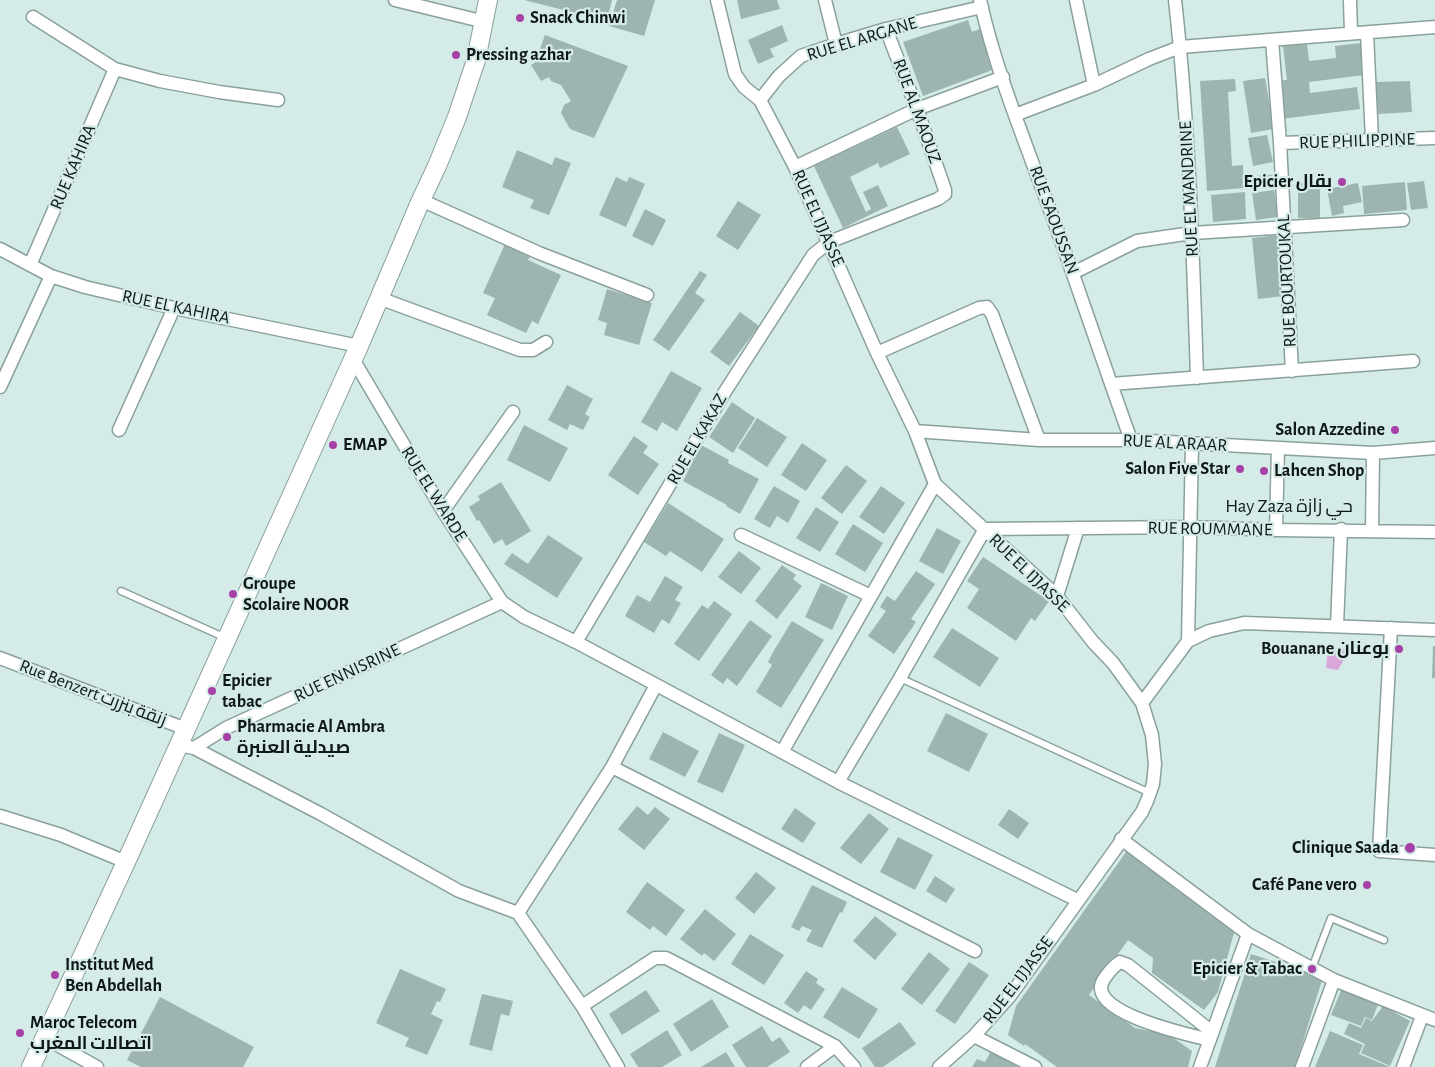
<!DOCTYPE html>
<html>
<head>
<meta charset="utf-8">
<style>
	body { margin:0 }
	canvas { display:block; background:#d4ebe8 }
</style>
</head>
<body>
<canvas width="1435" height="1067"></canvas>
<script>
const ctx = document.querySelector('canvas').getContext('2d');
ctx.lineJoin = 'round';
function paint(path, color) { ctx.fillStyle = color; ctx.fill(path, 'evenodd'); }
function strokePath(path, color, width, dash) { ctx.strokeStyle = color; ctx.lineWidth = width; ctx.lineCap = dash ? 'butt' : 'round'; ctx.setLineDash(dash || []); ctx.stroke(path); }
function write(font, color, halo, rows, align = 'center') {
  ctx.font = font + ' "Alegreya Sans",Cairo,sans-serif'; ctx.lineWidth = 4.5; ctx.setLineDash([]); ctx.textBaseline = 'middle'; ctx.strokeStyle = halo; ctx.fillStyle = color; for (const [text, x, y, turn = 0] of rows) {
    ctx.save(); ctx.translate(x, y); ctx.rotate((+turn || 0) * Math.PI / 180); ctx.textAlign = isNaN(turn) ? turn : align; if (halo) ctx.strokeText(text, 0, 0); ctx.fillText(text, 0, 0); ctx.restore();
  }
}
const green = new Path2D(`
	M 1328,648 L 1350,649 L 1338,670 L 1326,668 Z`);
const building = new Path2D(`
	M 524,0 L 612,0 L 607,21 Z
	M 617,0 L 655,0 L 644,36 L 609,26 Z
	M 737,0 L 777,0 L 780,9 L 741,19 Z
	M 968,20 L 972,32 L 982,28 L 991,55 L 987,57 L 992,70 L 923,96 L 903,42 Z
	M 782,25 L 788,41 L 770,49 L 774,57 L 758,64 L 748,40 Z
	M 545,35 L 628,66 L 594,138 L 570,129 L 561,113 L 564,105 L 571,101 L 561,85 L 551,81 L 549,77 L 541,81 L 531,65 L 545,57 L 540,49 Z
	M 1361,43 L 1364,75 L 1309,82 L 1310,93 L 1357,87 L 1360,109 L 1281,119 L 1276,81 L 1287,80 L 1283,46 L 1307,44 L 1309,61 L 1336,58 L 1335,46 Z
	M 1265,78 L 1274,129 L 1251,133 L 1243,81 Z
	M 1235,79 L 1236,91 L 1228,92 L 1232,166 L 1243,165 L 1244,188 L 1207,191 L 1200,81 Z
	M 1410,81 L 1412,112 L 1378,114 L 1376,82 Z
	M 897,127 L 910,154 L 880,168 L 878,163 L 850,177 L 866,212 L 871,209 L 863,192 L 878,185 L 888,206 L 843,228 L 814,166 Z
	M 1267,135 L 1273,162 L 1253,166 L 1248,138 Z
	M 517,150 L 552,165 L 555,157 L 571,163 L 549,215 L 530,208 L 534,200 L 502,187 Z
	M 1280,174 L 1280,187 L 1256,188 L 1255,176 Z
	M 616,177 L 627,182 L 629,177 L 645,184 L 626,227 L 599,215 Z
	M 1424,181 L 1428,208 L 1411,210 L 1407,183 Z
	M 1320,182 L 1320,218 L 1298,218 L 1298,183 Z
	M 1405,182 L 1407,210 L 1364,214 L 1362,186 Z
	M 1358,183 L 1362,202 L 1343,206 L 1344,213 L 1332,216 L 1327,189 Z
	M 1274,190 L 1278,217 L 1256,220 L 1252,193 Z
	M 1245,192 L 1246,219 L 1213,222 L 1211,195 Z
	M 738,201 L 761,215 L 738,250 L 716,236 Z
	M 645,209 L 666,220 L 653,246 L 632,236 Z
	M 1279,235 L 1284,296 L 1258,299 L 1252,238 Z
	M 505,244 L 530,256 L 528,260 L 561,275 L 538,324 L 532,321 L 526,333 L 487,315 L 495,298 L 483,293 Z
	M 700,271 L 707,275 L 695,293 L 705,300 L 669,351 L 653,340 Z
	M 607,289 L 652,303 L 639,345 L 604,335 L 607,323 L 598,320 Z
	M 740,312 L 759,326 L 729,366 L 710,352 Z
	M 671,371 L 702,388 L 677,431 L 662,422 L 657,431 L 641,422 Z
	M 567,385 L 593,399 L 585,414 L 590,417 L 583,430 L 570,424 L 567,430 L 548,420 Z
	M 732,402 L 755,418 L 733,453 L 709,437 Z
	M 757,418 L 787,437 L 767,467 L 738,448 Z
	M 524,425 L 568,448 L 550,482 L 507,460 Z
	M 634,436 L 648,446 L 643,453 L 659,464 L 638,495 L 608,475 Z
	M 802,443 L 827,460 L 806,491 L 781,475 Z
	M 701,445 L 729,460 L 728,463 L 759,479 L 740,514 L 726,506 L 727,505 L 683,481 Z
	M 846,465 L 867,481 L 842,514 L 821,498 Z
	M 501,482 L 531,531 L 506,546 L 502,539 L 494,544 L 479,520 L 477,521 L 469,507 L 480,500 L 478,496 Z
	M 774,486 L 800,501 L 788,523 L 777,516 L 770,528 L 754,519 Z
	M 881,486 L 905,503 L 884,534 L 859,517 Z
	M 668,503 L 724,539 L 702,572 L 670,551 L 666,556 L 644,542 Z
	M 816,507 L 839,522 L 820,552 L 796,538 Z
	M 853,524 L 883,543 L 865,572 L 835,554 Z
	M 937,528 L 961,541 L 943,574 L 919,561 Z
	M 548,535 L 583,558 L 557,598 L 504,564 L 512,553 L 528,564 Z
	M 739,551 L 761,568 L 741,594 L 718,577 Z
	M 983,557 L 1049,601 L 1035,621 L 1031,618 L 1016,641 L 967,608 L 979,589 L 967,581 Z
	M 782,565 L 796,575 L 793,579 L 802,586 L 777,619 L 755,601 Z
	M 916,571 L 935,584 L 911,619 L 916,622 L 894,654 L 868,636 L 886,611 L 880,607 L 887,596 L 895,601 Z
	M 665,576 L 683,587 L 675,600 L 681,603 L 669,624 L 662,619 L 654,633 L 625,616 L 637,595 L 650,602 Z
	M 821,583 L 848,596 L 832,630 L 805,617 Z
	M 714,601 L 732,614 L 699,661 L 674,644 L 702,605 L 708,609 Z
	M 750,620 L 772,636 L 737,686 L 727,678 L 723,684 L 711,675 Z
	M 792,621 L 824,640 L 781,708 L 756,692 L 772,665 L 768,662 L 773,652 Z
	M 952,628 L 999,658 L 980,687 L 933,657 Z
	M 1433,646 L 1435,646 L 1435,678 L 1432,678 Z
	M 946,713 L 988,734 L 969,772 L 927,751 Z
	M 663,732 L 699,751 L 685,777 L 649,759 Z
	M 719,733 L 745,745 L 723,793 L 697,782 Z
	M 637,806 L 648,815 L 655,807 L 670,819 L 644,850 L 618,829 Z
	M 795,808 L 816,823 L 803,843 L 781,829 Z
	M 1009,809 L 1029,823 L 1018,839 L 998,825 Z
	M 869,813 L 889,829 L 861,864 L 840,848 Z
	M 898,837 L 933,855 L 915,890 L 880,872 Z
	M 1126,852 L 1235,929 L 1218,992 L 1204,1010 L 1152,973 L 1153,958 L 1128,940 L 1089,995 L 1135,1028 L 1169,1035 L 1192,1051 L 1188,1067 L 1057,1067 L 1025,1044 L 1024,1046 L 1008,1035 L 1016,1006 Z
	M 756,872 L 776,888 L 754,914 L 735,898 Z
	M 935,876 L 955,889 L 946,903 L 926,891 Z
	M 647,882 L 685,910 L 666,936 L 653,926 L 650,930 L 626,912 Z
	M 812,885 L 847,902 L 842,913 L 840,912 L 822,948 L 806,941 L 812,930 L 802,926 L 799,931 L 791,927 Z
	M 705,909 L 736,934 L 714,961 L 704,953 L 702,956 L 680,939 Z
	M 875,916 L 897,934 L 875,960 L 853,941 Z
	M 750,934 L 784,955 L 764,985 L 731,964 Z
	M 929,952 L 950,969 L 922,1005 L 901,989 Z
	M 1251,954 L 1323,977 L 1295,1067 L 1215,1067 Z
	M 969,962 L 989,975 L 955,1024 L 935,1011 Z
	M 400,969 L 446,989 L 440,1002 L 437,1001 L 431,1014 L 443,1020 L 427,1055 L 405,1046 L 409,1038 L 376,1023 Z
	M 806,971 L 818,979 L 816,983 L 825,989 L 811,1010 L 804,1005 L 798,1013 L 784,1003 Z
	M 842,987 L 878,1009 L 859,1039 L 823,1017 Z
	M 1342,988 L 1379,1002 L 1372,1020 L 1365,1017 L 1361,1026 L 1331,1015 Z
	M 646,990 L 660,1011 L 622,1035 L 609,1014 Z
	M 482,994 L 513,1001 L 509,1016 L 501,1014 L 492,1051 L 469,1045 Z
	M 160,997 L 254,1047 L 243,1067 L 141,1067 L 127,1060 Z
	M 712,999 L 729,1027 L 691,1052 L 673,1024 Z
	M 1383,1006 L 1410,1021 L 1390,1066 L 1361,1053 L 1365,1044 L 1344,1034 L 1349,1023 L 1361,1028 L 1366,1018 L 1372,1021 Z
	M 900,1022 L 916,1044 L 883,1067 L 875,1067 L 862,1048 Z
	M 762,1026 L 772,1042 L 780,1037 L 790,1052 L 767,1067 L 746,1067 L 732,1045 Z
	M 667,1030 L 682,1055 L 662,1067 L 638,1067 L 630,1054 Z
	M 1330,1031 L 1363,1045 L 1359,1054 L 1390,1067 L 1315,1067 Z
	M 991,1051 L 1018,1067 L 972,1067 L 977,1059 L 985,1062 Z
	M 726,1052 L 735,1067 L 701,1067 Z`);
const lane = new Path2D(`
	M 121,591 L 226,638
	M 900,678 L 1150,793
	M 1312,968 L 1331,918 L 1384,940`);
const street = new Path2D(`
	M 395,0 L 485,22
	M 717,0 L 735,74 L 744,87 L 760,100 L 795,167 L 877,353 L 915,431 L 935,484 L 1057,596 L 1093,642 L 1113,663 L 1142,703 L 1152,735 L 1155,764 L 1153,784 L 1147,801 L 1142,812 L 1010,996 L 974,1036 L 939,1067
	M 825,0 L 836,44
	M 980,0 C 996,72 1025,141 1050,210 C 1078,286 1103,363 1131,440
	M 1076,0 L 1094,85
	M 1175,0 C 1189,125 1193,252 1197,378
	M 1350,0 L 1351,33
	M 33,17 L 115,69 L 160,81 L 219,92 L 278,100
	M 1367,33 L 1372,140
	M 1272,40 L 1280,143 L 1292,371
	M 760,100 L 779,76 L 801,56 L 836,44 L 886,29 L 982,7
	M 1015,115 L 1094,85 L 1149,59 L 1180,47 L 1435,27
	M 1280,143 L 1435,138
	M 795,167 L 917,109 L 1003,77
	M 421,200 L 539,253 L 647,295
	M 0,249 L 51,276 L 85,287 L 174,308 L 359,346
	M 30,265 L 115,69
	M 1073,273 L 1137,241 L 1192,233 L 1403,220
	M 379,298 L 520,350 L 533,350 L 546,342
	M 877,353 L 979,308 L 987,307 L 992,314 L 1039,440
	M 353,359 L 443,511 L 502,602 L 524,617 L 576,642 L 838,782 L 1077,900
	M 1111,384 L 1413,361
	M 0,387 L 51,276
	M 119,430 L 174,308
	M 915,431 L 1039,440 L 1131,440 L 1373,453 L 1435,448
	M 443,511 L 513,412
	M 1276,530 L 1278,448
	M 1372,530 L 1373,453
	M 741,535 L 871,596
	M 1057,596 L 1078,528
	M 1337,626 L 1341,529
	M 1391,628 L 1379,851 L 1435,855
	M 1188,641 L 1209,631 L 1244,623 L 1435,630
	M 576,642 L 726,390 L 813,255 L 829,242 L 938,199 L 945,194 L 945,190 L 917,109 L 886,29
	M 0,658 L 186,729
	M 1142,703 L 1188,641 L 1192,444
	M 178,745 L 194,748 L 321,814 L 459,891 L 518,913 L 582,1006 L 618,1067
	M 194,748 L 226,728 L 502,602
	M 782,752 L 935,484
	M 612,767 L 975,951
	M 838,782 L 900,678 L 985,529 L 1190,527 L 1276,530 L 1435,532
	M 0,816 L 61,835 L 126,862
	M 1121,839 L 1248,934 L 1334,980 L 1435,1020
	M 518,913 L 612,767 L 656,685
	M 582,1006 L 655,958 L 666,958 L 835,1046 L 854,1067
	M 974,1036 L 1035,1067
	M 45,1038 L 97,1067
	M 1210,1040 C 1190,1035 1082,1012 1104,979 C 1109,972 1112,967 1120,962 L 1128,965 L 1212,1032
	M 807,1067 L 835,1046
	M 1200,1067 L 1248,934
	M 1302,1067 L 1334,980
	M 1403,1067 L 1422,1016`);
const secondary = new Path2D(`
	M 31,1067 L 126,862 L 359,346 L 421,200 L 437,166 L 457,117 L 476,60 L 488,0`);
const markers = [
	[520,18,5,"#a541a7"],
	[456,55,5,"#a541a7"],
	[1342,182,5,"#a541a7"],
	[1395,430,5,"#a541a7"],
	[333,445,5,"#a541a7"],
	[1240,469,5,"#a541a7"],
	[1264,471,5,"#a541a7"],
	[233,594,5,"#a541a7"],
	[1399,649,5,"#a541a7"],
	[212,691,5,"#a541a7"],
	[227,737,5,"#a541a7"],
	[1410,848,6,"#a541a7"],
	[1367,885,5,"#a541a7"],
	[1312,969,5,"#a541a7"],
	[55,975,5,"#a541a7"],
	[20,1033,5,"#a541a7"]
];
const poiNames = [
	["Snack Chinwi",530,18],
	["Pressing azhar",466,55],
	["Epicier بقال",1332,182,"right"],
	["Salon Azzedine",1385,430,"right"],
	["EMAP",343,445],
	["Salon Five Star",1230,469,"right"],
	["Lahcen Shop",1274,471],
	["Groupe",243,584],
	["Scolaire NOOR",243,605],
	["Bouanane بوعنان",1389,649,"right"],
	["Epicier",222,681],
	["tabac",222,702],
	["Pharmacie Al Ambra",237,727],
	["صيدلية العنبرة",237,748],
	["Clinique Saada",1399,848,"right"],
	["Café Pane vero",1357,885,"right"],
	["Institut Med",65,965],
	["Ben Abdellah",65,986],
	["Epicier & Tabac",1302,969,"right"],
	["Maroc Telecom",30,1023],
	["اتصالات المغرب",30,1044]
];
const streetNames = [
	["RUE EL ARGANE",862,39,-17],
	["RUE AL MAOUZ",917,111,70],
	["RUE PHILIPPINE",1357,141,-2],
	["RUE KAHIRA",73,167,-67],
	["RUE EL MANDRINE",1189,189,-93],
	["RUE EL IJJASSE",818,218,66],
	["RUE SAOUSSAN",1054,220,70],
	["RUE BOURTOUKAL",1287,281,-93],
	["RUE EL KAHIRA",176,307,12],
	["RUE EL KAKAZ",697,439,-60],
	["RUE AL ARAAR",1175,443,3],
	["RUE EL WARDE",434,494,58],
	["RUE ROUMMANE",1210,529,1],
	["RUE EL IJJASSE",1029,573,44],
	["RUE ENNISRINE",347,673,-25],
	["Rue Benzert زنقة بنزرت",93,693,21],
	["RUE EL IJJASSE",1018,980,-53]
];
const neighbourhoodNames = [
	["Hay Zaza حي زازة",1289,506]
];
paint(green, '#d9a8d8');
paint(building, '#9eb4b1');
strokePath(lane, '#8aa09d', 9);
strokePath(street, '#8aa09d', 15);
strokePath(secondary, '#8aa09d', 20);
strokePath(lane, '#fff', 6);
strokePath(street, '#fff', 12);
strokePath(secondary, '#fff', 18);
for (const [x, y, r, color] of markers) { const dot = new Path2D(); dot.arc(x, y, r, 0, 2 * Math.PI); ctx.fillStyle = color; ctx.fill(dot); strokePath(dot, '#d4ebe8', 2); }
write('bold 18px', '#0f1817', '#d4ebe8', poiNames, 'left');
write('18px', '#0f1817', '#d4ebe8', streetNames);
write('19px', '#0f1817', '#d4ebe8', neighbourhoodNames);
</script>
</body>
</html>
